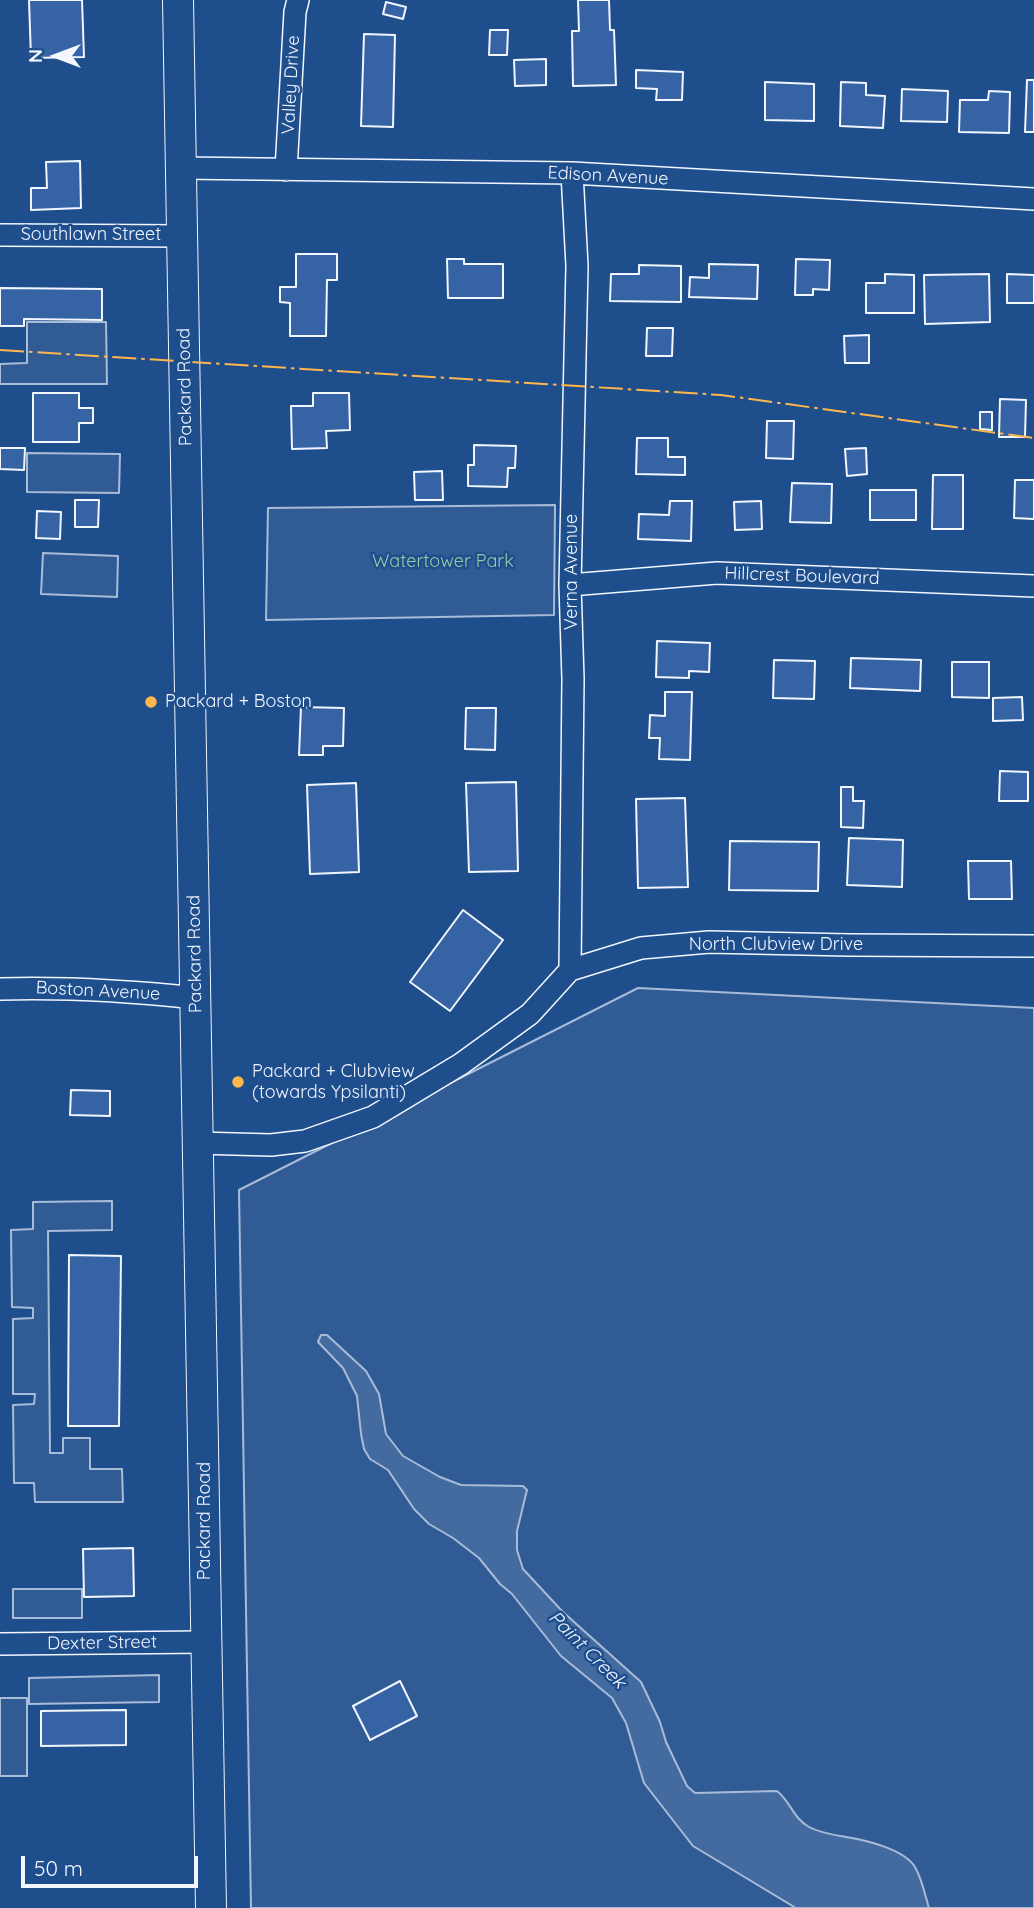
<!DOCTYPE html>
<html>
<head>
<meta charset="utf-8">
<style>
	body { margin:0 }
	#map { position:relative; width:1034px; height:1908px; overflow:hidden; background:#1f4e8c; font-family:Quicksand,sans-serif }
	canvas { display:block }
	.north { position:absolute; left:21px; top:21px; width:70px; height:70px; -webkit-text-stroke:5px #1f4e8c; paint-order:stroke; rotate:270deg; font-size:19px; font-weight:700; line-height:28px; text-align:center; color:#f2f6ff }
	.north::after { content:''; display:block; margin:auto; width:24px; height:32px; background:#f2f6ff; clip-path:polygon(50% 0,100% 100%,50% 72%,0 100%) }
	.scale { position:absolute; left:21px; top:1856px; width:177px; height:32px; box-sizing:border-box; border:4px solid #f2f6ff; border-top:0; padding-left:9px; font-size:21px; line-height:24px; white-space:nowrap; color:#f2f6ff; -webkit-text-stroke:5px #1f4e8c; paint-order:stroke }
</style>
</head>
<body>
<div id="map">
<canvas width="1034" height="1908"></canvas>
<div class="north">N</div>
<div class="scale">50 m</div>
</div>
<script>
const ctx = document.querySelector('canvas').getContext('2d');
ctx.lineJoin = 'round';
function paint(path, color) { ctx.fillStyle = color; ctx.fill(path, 'evenodd'); }
function strokePath(path, color, width, dash) { ctx.strokeStyle = color; ctx.lineWidth = width; ctx.lineCap = dash ? 'butt' : 'round'; ctx.setLineDash(dash || []); ctx.stroke(path); }
function write(font, color, halo, rows, align = 'center') {
  ctx.font = font + ' Quicksand,sans-serif'; ctx.lineWidth = 5; ctx.setLineDash([]); ctx.textBaseline = 'middle'; ctx.strokeStyle = halo; ctx.fillStyle = color; for (const [text, x, y, turn = 0] of rows) {
    ctx.save(); ctx.translate(x, y); ctx.rotate((+turn || 0) * Math.PI / 180); ctx.textAlign = isNaN(turn) ? turn : align; if (halo) ctx.strokeText(text, 0, 0); ctx.fillText(text, 0, 0); ctx.restore();
  }
}
const built = new Path2D(`
	M 27,322 L 106,322 L 107,384 L 0,384 L 0,364 L 27,363 Z
	M 27,453 L 120,454 L 119,493 L 27,492 Z
	M 555,505 L 554,615 L 266,620 L 268,508 Z
	M 43,553 L 118,556 L 117,597 L 41,594 Z
	M 638,988 L 1034,1008 L 1034,1908 L 251,1908 L 239,1190 Z
	M 112,1201 L 112,1230 L 48,1231 L 50,1453 L 63,1453 L 63,1438 L 90,1438 L 90,1469 L 122,1469 L 123,1502 L 35,1502 L 34,1483 L 14,1483 L 13,1405 L 34,1404 L 35,1394 L 13,1394 L 13,1319 L 33,1318 L 33,1308 L 12,1307 L 11,1230 L 33,1229 L 33,1202 Z
	M 13,1589 L 82,1589 L 82,1618 L 13,1618 Z
	M 159,1675 L 159,1702 L 29,1704 L 29,1678 Z
	M 0,1698 L 27,1698 L 27,1776 L 0,1776 Z`);
const water = new Path2D(`
	M 321,1335 L 327,1335 L 366,1371 L 379,1394 L 386,1434 L 403,1456 L 440,1477 L 461,1485 L 523,1486 L 527,1490 L 517,1531 L 517,1550 L 523,1569 L 563,1612 L 641,1682 L 660,1722 L 666,1742 L 687,1786 L 695,1793 L 777,1791 C 791,1802 793,1818 809,1827 C 820,1833 834,1835 846,1837 C 865,1840 904,1849 915,1867 C 922,1879 925,1895 929,1908 L 796,1908 L 693,1846 L 644,1783 L 626,1723 L 612,1698 L 561,1656 L 512,1594 L 500,1584 L 479,1558 L 453,1538 L 429,1524 L 414,1509 L 388,1470 L 370,1459 L 364,1449 L 361,1434 L 357,1396 L 343,1368 L 318,1342 Z`);
const building = new Path2D(`
	M 29,0 L 82,0 L 84,57 L 31,58 Z
	M 578,0 L 609,0 L 610,30 L 614,30 L 616,85 L 573,86 L 572,31 L 579,31 Z
	M 386,2 L 406,7 L 403,19 L 383,14 Z
	M 490,30 L 508,30 L 507,55 L 489,55 Z
	M 364,34 L 395,35 L 393,127 L 361,126 Z
	M 546,59 L 546,85 L 515,86 L 514,60 Z
	M 636,70 L 683,72 L 682,100 L 656,100 L 657,89 L 636,88 Z
	M 1027,80 L 1034,80 L 1034,132 L 1025,132 Z
	M 765,82 L 814,84 L 814,121 L 765,120 Z
	M 841,82 L 866,83 L 866,95 L 885,96 L 883,128 L 840,126 Z
	M 902,89 L 948,91 L 947,122 L 901,121 Z
	M 989,91 L 1010,92 L 1009,133 L 959,132 L 960,100 L 988,100 Z
	M 80,161 L 81,208 L 31,210 L 31,188 L 47,188 L 46,162 Z
	M 296,254 L 337,254 L 337,280 L 327,280 L 326,336 L 290,336 L 290,303 L 280,302 L 280,287 L 296,287 Z
	M 447,259 L 464,259 L 464,264 L 503,264 L 503,298 L 448,298 Z
	M 796,259 L 830,260 L 829,290 L 813,289 L 813,295 L 795,295 Z
	M 709,264 L 758,265 L 757,299 L 689,297 L 690,277 L 709,278 Z
	M 639,265 L 681,266 L 681,302 L 610,301 L 611,274 L 639,274 Z
	M 885,274 L 914,275 L 914,313 L 866,313 L 866,283 L 885,283 Z
	M 989,274 L 990,322 L 925,324 L 924,275 Z
	M 1007,274 L 1034,275 L 1034,303 L 1007,303 Z
	M 0,288 L 102,289 L 102,320 L 24,319 L 24,326 L 0,326 Z
	M 647,328 L 673,328 L 672,356 L 646,356 Z
	M 869,335 L 869,363 L 845,363 L 844,336 Z
	M 33,393 L 79,393 L 79,408 L 93,408 L 93,423 L 79,423 L 79,442 L 33,442 Z
	M 313,393 L 349,393 L 350,430 L 326,431 L 327,448 L 292,449 L 291,406 L 313,406 Z
	M 1000,399 L 1026,400 L 1025,437 L 999,437 Z
	M 980,412 L 992,412 L 992,430 L 980,429 Z
	M 767,421 L 794,421 L 793,459 L 766,458 Z
	M 637,438 L 668,438 L 668,457 L 685,457 L 685,475 L 636,474 Z
	M 474,445 L 516,446 L 515,468 L 508,468 L 507,487 L 468,486 L 468,465 L 474,465 Z
	M 0,448 L 25,448 L 24,470 L 0,469 Z
	M 866,448 L 867,474 L 847,476 L 845,449 Z
	M 442,471 L 443,500 L 415,500 L 414,472 Z
	M 933,475 L 963,475 L 963,529 L 932,529 Z
	M 1015,480 L 1034,480 L 1034,519 L 1014,518 Z
	M 792,483 L 832,484 L 831,523 L 790,522 Z
	M 870,490 L 916,490 L 916,520 L 870,520 Z
	M 75,500 L 99,500 L 98,527 L 75,527 Z
	M 670,501 L 692,501 L 691,541 L 638,539 L 639,514 L 669,515 Z
	M 761,501 L 762,529 L 735,530 L 734,502 Z
	M 37,511 L 61,512 L 60,539 L 36,538 Z
	M 657,641 L 710,643 L 709,672 L 689,671 L 689,678 L 656,677 Z
	M 851,658 L 921,660 L 920,691 L 850,688 Z
	M 774,660 L 815,661 L 814,699 L 773,698 Z
	M 952,662 L 989,662 L 989,698 L 952,697 Z
	M 665,692 L 692,692 L 690,760 L 659,759 L 660,738 L 649,738 L 650,715 L 665,716 Z
	M 1022,697 L 1023,720 L 993,721 L 993,698 Z
	M 301,707 L 344,708 L 343,746 L 323,746 L 323,755 L 299,755 Z
	M 466,708 L 496,708 L 495,750 L 465,749 Z
	M 1000,771 L 1028,772 L 1028,801 L 999,801 Z
	M 516,782 L 518,871 L 469,872 L 466,783 Z
	M 356,783 L 359,872 L 310,874 L 307,785 Z
	M 841,787 L 853,787 L 853,801 L 864,801 L 863,828 L 841,827 Z
	M 685,798 L 688,887 L 638,888 L 636,799 Z
	M 849,838 L 903,840 L 902,887 L 847,885 Z
	M 730,841 L 819,842 L 818,891 L 729,890 Z
	M 968,861 L 1011,861 L 1012,899 L 969,899 Z
	M 463,910 L 503,940 L 450,1011 L 410,982 Z
	M 71,1090 L 110,1091 L 110,1116 L 70,1115 Z
	M 69,1255 L 121,1256 L 119,1426 L 68,1426 Z
	M 133,1548 L 134,1596 L 84,1597 L 83,1549 Z
	M 400,1681 L 417,1716 L 370,1740 L 353,1706 Z
	M 126,1710 L 126,1745 L 41,1746 L 41,1711 Z`);
const street = new Path2D(`
	M 182,168 L 572,173 L 1034,199
	M 286,170 L 295,12 L 298,0
	M 0,235 L 183,236
	M 570,585 L 717,573 L 1034,586
	M 570,970 L 573,679 L 570,585 L 577,266 L 572,173
	M 0,989 C 66,987 130,991 196,998
	M 197,1143 L 271,1145 L 305,1141 L 373,1117 L 461,1064 L 530,1014 L 570,970 L 641,948 L 709,942 L 849,945 L 1034,946
	M 0,1644 L 205,1642`);
const secondary = new Path2D(`
	M 178,0 L 211,1908`);
const power = new Path2D(`
	M 0,350 L 721,395 L 1034,438`);
const markers = [
	[151,702,7,"#ffb74d"],
	[238,1082,7,"#ffb74d"]
];
const streetNames = [
	["Valley Drive",291,85,-87],
	["Edison Avenue",608,176,3],
	["Southlawn Street",91,235],
	["Packard Road",185,387,-91],
	["Verna Avenue",572,572,-90],
	["Hillcrest Boulevard",802,576,2],
	["North Clubview Drive",776,945],
	["Packard Road",195,954,-91],
	["Boston Avenue",98,991,3],
	["Packard Road",205,1521,-90],
	["Dexter Street",102,1643,-1]
];
const parkNames = [
	["Watertower Park",443,562]
];
const poiNames = [
	["Packard + Boston",165,702],
	["Packard + Clubview",252,1072],
	["(towards Ypsilanti)",252,1093]
];
const waterNames = [
	["Paint Creek",587,1650,45]
];
paint(built, '#305b95');
strokePath(built, '#a8bbd7', 2);
paint(water, '#446ba0');
strokePath(water, '#a8bbd7', 2);
paint(building, '#3563a3');
strokePath(building, '#f2f6ff', 2);
strokePath(street, '#f2f6ff', 24);
strokePath(secondary, '#f2f6ff', 32);
strokePath(street, '#1f4e8c', 21);
strokePath(secondary, '#1f4e8c', 30);
strokePath(power, '#ffb74d', 2, [24, 5, 3.5, 5]);
for (const [x, y, r, color] of markers) { const dot = new Path2D(); dot.arc(x, y, r, 0, 2 * Math.PI); ctx.fillStyle = color; ctx.fill(dot); strokePath(dot, '#1f4e8c', 2.5); }
write('18px', '#f2f6ff', '#1f4e8c', streetNames);
write('18px', '#97c8a6', '#1f4e8c', parkNames);
write('18px', '#f2f6ff', '#1f4e8c', poiNames, 'left');
write('italic 19px', '#f2f6ff', '#1f4e8c', waterNames);
</script>
</body>
</html>
